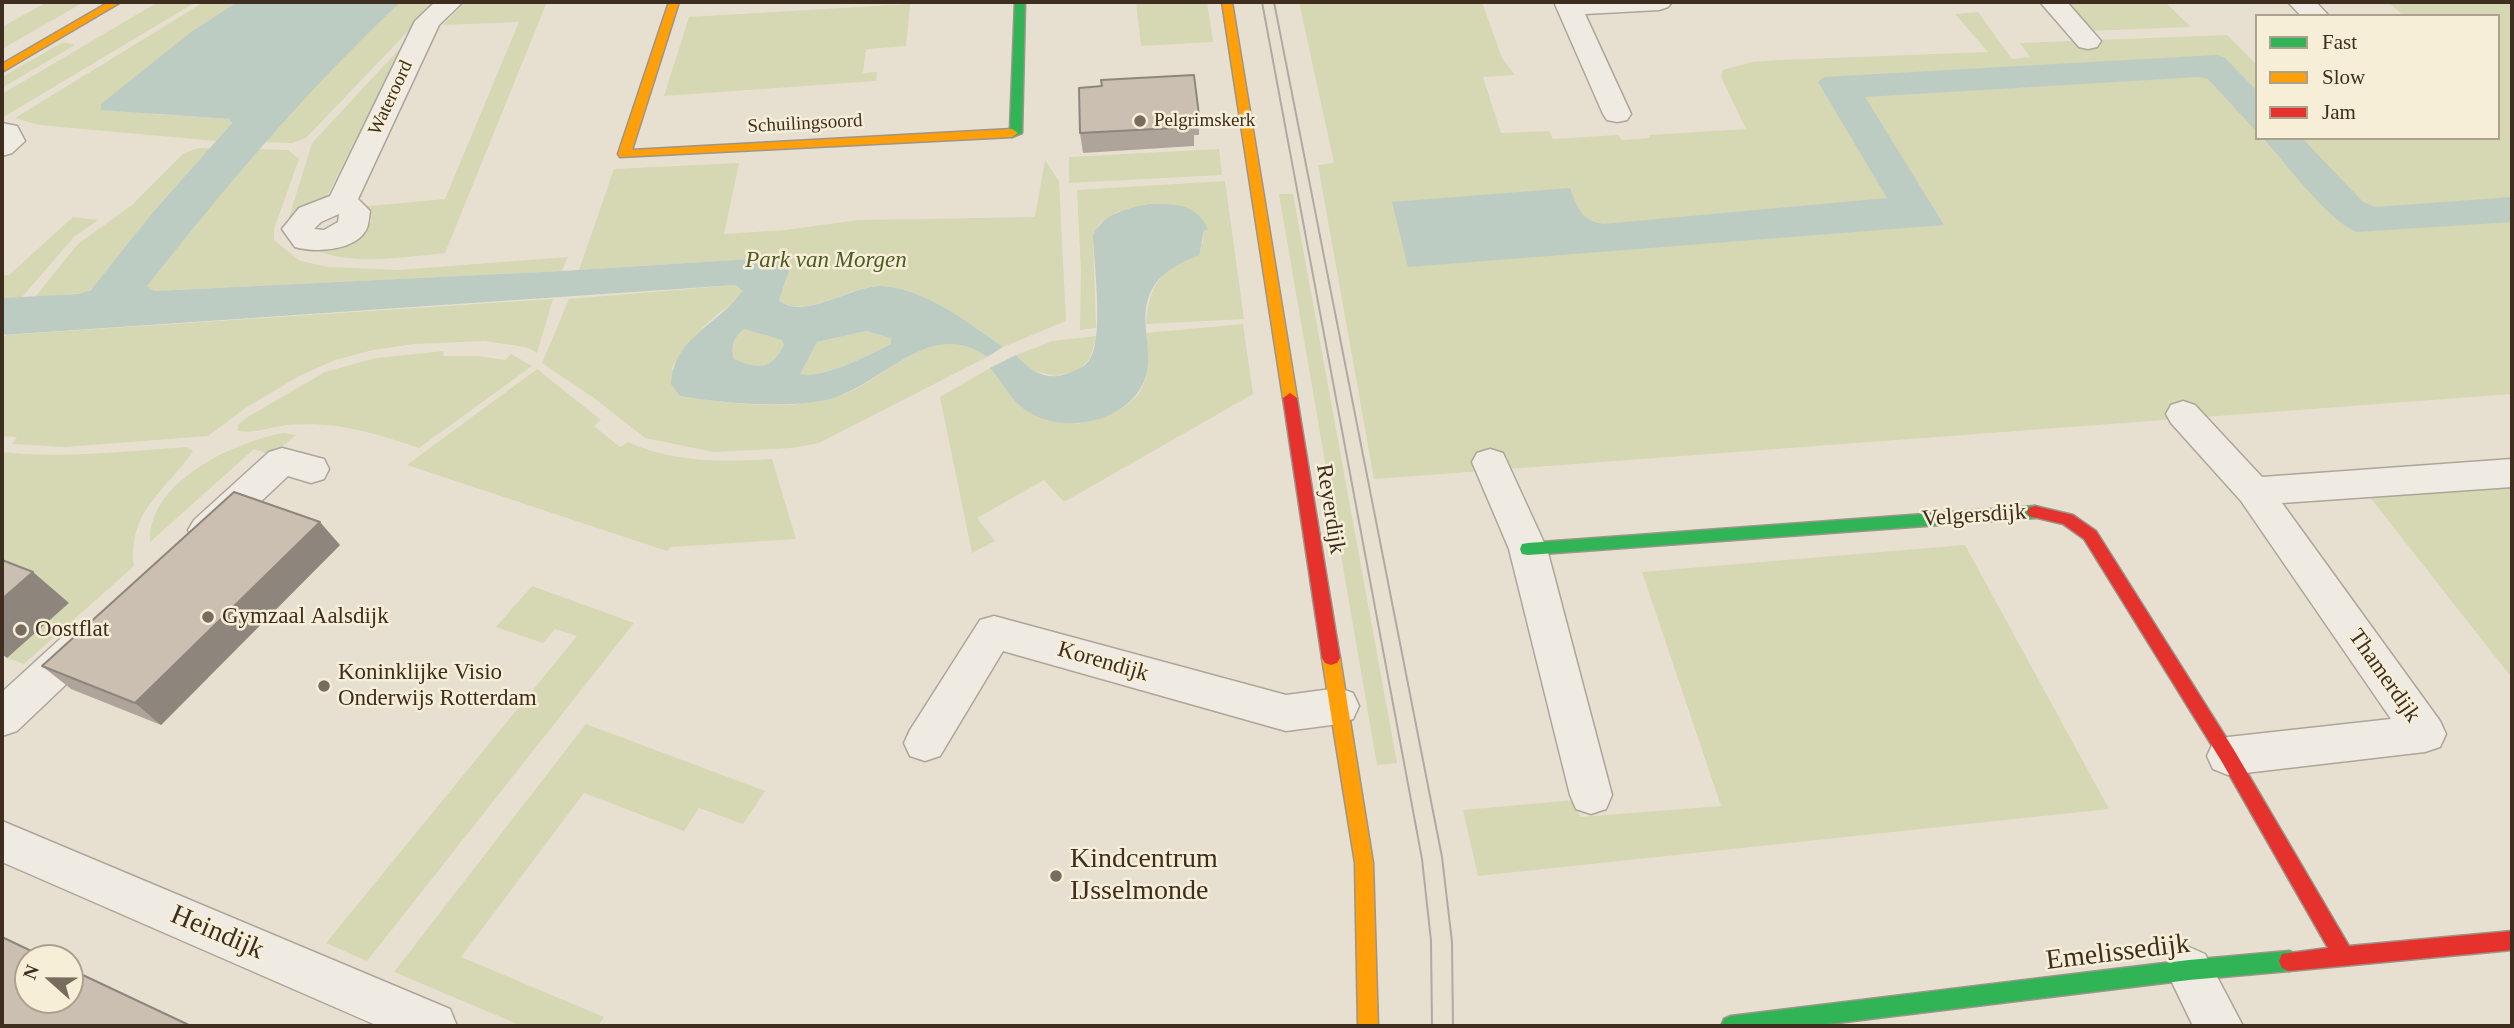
<!DOCTYPE html>
<html>
<head>
<meta charset="utf-8">
<style>
	body { margin:0 }
	#map { position:relative; width:2514px; height:1028px; overflow:hidden; background:#e7e0d1; font-family:Georgia,serif }
	canvas { display:block }
	.frame { position:absolute; inset:0; border:4px solid #3d2e20; pointer-events:none }
	.legend { position:absolute; left:2255px; top:14px; width:245px; height:126px; box-sizing:border-box; background:#f7eed8; border:2px solid #ada18e; margin:0; padding:9px 12px; list-style:none; font-size:21px; color:#3d2e20 }
	.legend li { display:flex; align-items:center; gap:14px; height:35px }
	.legend b { width:35px; border:2px solid #ada18e }
	.north { position:absolute; left:14px; top:944px; width:70px; height:70px; box-sizing:border-box; background:#f7eed8; border:2px solid #ada18e; border-radius:50%; rotate:291deg; font-size:19px; font-weight:700; line-height:28px; text-align:center; color:#3d2e20 }
	.north::after { content:''; display:block; margin:auto; width:24px; height:32px; background:#786c5e; clip-path:polygon(50% 0,100% 100%,50% 72%,0 100%) }
</style>
</head>
<body>
<div id="map">
<canvas width="2514" height="1028"></canvas>
<div class="frame"></div>
<ul class="legend">
<li><b style="height:9px;background:#30b455"></b>Fast</li>
<li><b style="height:9px;background:#ff9f0a"></b>Slow</li>
<li><b style="height:9px;background:#e5322d"></b>Jam</li>
</ul>
<div class="north">N</div>
</div>
<script>
const ctx = document.querySelector('canvas').getContext('2d');
ctx.lineJoin = 'round';
function paint(path, color) { ctx.fillStyle = color; ctx.fill(path, 'evenodd'); }
function strokePath(path, color, width, dash) { ctx.strokeStyle = color; ctx.lineWidth = width; ctx.lineCap = dash ? 'butt' : 'round'; ctx.setLineDash(dash || []); ctx.stroke(path); }
function write(font, color, halo, rows, align = 'center') {
  ctx.font = font + ' Georgia,serif'; ctx.lineWidth = 5; ctx.setLineDash([]); ctx.textBaseline = 'middle'; ctx.strokeStyle = halo; ctx.fillStyle = color; for (const [text, x, y, turn = 0] of rows) {
    ctx.save(); ctx.translate(x, y); ctx.rotate((+turn || 0) * Math.PI / 180); ctx.textAlign = isNaN(turn) ? turn : align; if (halo) ctx.strokeText(text, 0, 0); ctx.fillText(text, 0, 0); ctx.restore();
  }
}
const green = new Path2D(`
	M 47,2 L 84,2 L 2,49 L 2,27 Z
	M 158,2 L 196,2 L 2,118 L 2,94 Z
	M 204,2 L 237,2 L 191,32 L 152,114 L 230,119 L 232,123 L 216,141 L 39,125 L 15,118 Z
	M 401,2 L 436,2 L 306,138 L 292,143 L 263,142 L 326,73 Z
	M 466,2 L 547,2 L 445,253 C 401,257 356,266 314,250 C 341,245 351,242 371,222 L 370,213 L 359,207 L 445,199 L 519,22 L 443,25 Z
	M 1136,2 L 1207,2 L 1213,42 L 1141,46 Z
	M 1299,2 L 1482,2 L 1502,58 L 1515,75 L 1483,77 L 1501,133 L 1549,131 L 1553,139 L 1618,135 L 1622,140 L 1650,138 L 1649,135 L 1746,129 L 1721,77 L 1723,70 L 1752,62 L 1779,60 L 1988,52 L 1955,14 L 1978,12 L 2012,59 L 2030,57 L 2020,43 L 2227,35 L 2257,65 L 2257,138 L 2498,138 L 2498,16 L 2404,16 L 2388,2 L 2512,2 L 2512,394 L 1374,479 L 1318,165 L 1334,163 Z
	M 2062,2 L 2165,2 L 2191,27 L 2087,31 Z
	M 910,4 L 906,46 L 866,49 L 863,73 L 877,72 L 876,81 L 664,96 L 689,17 Z
	M 63,42 L 75,45 L 2,88 L 2,77 Z
	M 406,42 L 323,203 L 286,227 L 312,143 Z
	M 199,148 L 210,148 L 154,211 L 97,286 L 84,293 L 35,297 L 78,244 L 132,205 L 184,153 Z
	M 257,149 L 288,150 L 299,159 L 274,229 L 274,240 L 300,261 L 329,267 L 398,270 L 568,257 L 562,271 L 154,291 L 146,286 Z
	M 1219,149 L 1222,175 L 1069,183 L 1069,157 Z
	M 1045,160 L 1059,181 L 1066,321 L 1003,347 C 967,322 928,290 883,286 C 852,284 804,321 779,300 L 786,280 L 766,258 L 579,270 L 614,169 L 739,163 L 724,234 L 785,230 L 859,220 L 1035,217 Z
	M 1225,181 L 1244,319 L 1146,324 C 1149,277 1168,269 1203,243 L 1204,231 L 1119,211 L 1099,224 L 1093,235 L 1096,328 L 1080,330 L 1081,271 L 1077,190 Z
	M 1279,194 L 1293,194 L 1397,763 L 1377,765 Z
	M 73,217 L 98,220 L 74,237 L 22,297 L 2,298 L 2,275 L 9,275 Z
	M 736,285 L 742,291 C 735,302 727,307 717,315 C 699,329 683,348 672,368 L 680,396 C 712,401 773,409 804,403 C 820,400 842,397 856,389 C 898,366 938,322 987,357 L 819,443 L 792,448 L 714,452 L 645,438 L 594,398 L 542,363 L 569,299 Z
	M 553,299 L 537,353 L 526,347 L 484,341 L 414,344 L 373,350 L 335,360 L 301,375 L 247,407 L 208,436 L 65,447 L 12,444 L 17,437 L 2,436 L 2,339 L 6,335 Z
	M 1243,324 L 1253,394 L 1064,502 L 1044,480 L 977,518 L 995,541 L 972,553 L 940,397 L 990,368 L 997,376 L 1077,424 C 1105,418 1138,409 1146,377 C 1149,364 1146,346 1146,333 Z
	M 744,329 L 782,340 L 784,345 C 770,371 759,369 734,359 C 732,345 733,339 744,329 Z
	M 866,331 L 892,338 L 891,344 C 868,355 825,379 799,374 L 817,342 Z
	M 1097,336 L 1090,358 L 1079,370 L 1056,376 L 1030,370 L 1016,355 L 1053,341 Z
	M 444,351 L 443,356 L 478,356 L 505,360 L 511,354 L 532,366 L 419,448 C 371,432 338,421 286,425 C 270,427 254,434 238,431 L 238,425 L 246,418 L 325,372 L 376,358 Z
	M 537,369 L 601,420 L 594,426 L 620,447 L 628,442 C 672,463 724,462 772,459 L 796,539 L 671,547 L 667,551 L 407,465 Z
	M 283,433 L 296,435 L 272,455 L 254,449 L 150,542 C 147,482 234,442 283,433 Z
	M 187,447 L 193,451 C 165,492 128,510 134,566 L 24,664 L 7,658 L 69,603 L 2,577 L 2,452 C 63,459 126,451 187,447 Z
	M 2512,485 L 2512,678 L 2369,496 Z
	M 1965,545 L 2109,809 L 1478,876 L 1463,810 L 1574,800 L 1580,817 L 1721,806 L 1642,572 Z
	M 532,586 L 634,623 L 367,961 L 326,943 L 577,636 L 555,629 L 543,643 L 496,627 Z
	M 586,724 L 765,791 L 743,824 L 699,808 L 684,831 L 584,793 L 461,957 L 604,1017 L 598,1026 L 522,1026 L 394,972 Z`);
const water = new Path2D(`
	M 237,2 L 401,2 C 306,90 227,185 147,286 L 154,291 L 562,271 L 766,258 C 777,259 784,261 789,271 L 779,300 C 803,322 853,284 883,286 C 928,290 967,322 1003,347 L 987,357 C 929,315 881,388 826,400 C 782,409 724,403 680,396 L 671,384 C 674,336 719,325 742,291 L 736,285 L 2,335 L 2,298 L 78,294 L 91,290 L 154,211 L 232,123 L 229,119 L 101,110 L 101,104 L 191,32 ZM 744,329 L 782,340 L 784,345 C 770,371 759,369 734,359 C 731,345 733,339 744,329 ZM 866,331 L 891,338 L 891,344 C 869,355 824,379 800,374 L 817,342 Z
	M 2216,55 L 2224,57 L 2257,91 L 2257,132 L 2208,79 L 2199,77 L 1865,97 L 1944,225 L 1408,267 L 1392,202 L 1570,188 C 1578,208 1580,220 1603,224 L 1887,198 L 1818,82 L 1824,77 Z
	M 2263,138 L 2302,138 L 2363,202 L 2375,207 L 2512,197 L 2512,222 L 2357,232 C 2329,222 2285,162 2263,138 Z
	M 1149,204 C 1175,204 1196,203 1208,229 L 1204,231 L 1199,255 C 1177,264 1156,274 1148,299 C 1140,324 1154,355 1145,379 C 1128,425 1056,437 1020,406 C 1009,396 1001,380 990,368 L 1016,355 C 1029,369 1042,380 1063,375 C 1074,371 1083,369 1090,359 C 1104,336 1094,265 1093,235 C 1104,213 1126,209 1149,204 Z`);
const street = new Path2D(`
	M 435,2 L 463,2 L 439,25 L 358,199 L 370,211 C 369,216 369,223 367,228 C 357,251 315,253 295,247 L 282,229 L 299,208 L 330,196 L 415,21 ZM 339,214 L 338,222 L 324,230 L 314,229 L 321,222 Z
	M 1554,2 L 1672,2 L 1668,7 L 1659,10 L 1585,14 L 1631,114 L 1627,120 L 1617,122 L 1607,120 L 1603,114 Z
	M 2040,2 L 2067,2 L 2101,41 L 2097,47 L 2088,49 L 2079,47 Z
	M 2288,2 L 2316,2 L 2329,16 L 2301,16 Z
	M 2,123 L 17,126 L 25,141 L 12,153 L 2,156 Z
	M 2183,401 L 2195,405 L 2262,477 L 2512,459 L 2512,487 L 2282,503 L 2440,721 L 2446,734 L 2440,747 L 2425,752 L 2228,775 L 2213,769 L 2207,756 L 2213,743 L 2228,737 L 2391,719 L 2241,501 L 2171,423 L 2166,414 L 2171,405 Z
	M 282,448 L 324,459 L 329,469 L 324,479 L 311,483 L 288,476 L 220,540 L 207,545 L 194,540 L 188,530 L 194,520 L 269,452 Z
	M 1490,449 L 1503,453 L 1547,549 L 1612,795 L 1606,809 L 1591,814 L 1576,809 L 1570,795 L 1509,549 L 1472,462 L 1477,453 Z
	M 994,616 L 1286,695 L 1339,688 L 1353,693 L 1359,706 L 1353,719 L 1339,724 L 1286,731 L 1003,651 L 940,756 L 925,761 L 910,756 L 904,743 L 910,730 L 980,620 Z
	M 86,624 L 100,628 L 106,640 L 100,652 L 17,731 L 2,736 L 2,692 L 72,628 Z
	M 2,821 L 450,1009 L 457,1026 L 378,1026 L 2,862 Z
	M 2189,947 L 2205,954 L 2243,1026 L 2193,1026 L 2166,970 L 2173,954 Z`);
const fast = new Path2D(`
	M 1015,2 L 1025,2 L 1022,133 L 1012,137 L 1006,133 L 1010,130 Z
	M 2035,506 L 2041,508 L 2043,512 L 2041,516 L 2035,518 L 1528,555 L 1522,554 L 1520,549 L 1522,544 L 1528,543 Z
	M 2289,951 L 2296,954 L 2299,961 L 2296,968 L 2289,971 L 2189,980 L 1812,1026 L 1721,1026 L 1724,1019 L 1731,1016 L 2189,960 Z`);
const slow = new Path2D(`
	M 109,2 L 121,2 L 2,72 L 2,64 Z
	M 669,2 L 679,2 L 632,150 L 1012,129 L 1018,133 L 1012,137 L 620,157 L 618,154 Z
	M 1222,2 L 1232,2 L 1297,398 L 1290,403 L 1283,398 Z
	M 1331,651 L 1337,653 L 1340,658 L 1373,863 L 1378,1026 L 1358,1026 L 1355,863 L 1322,658 L 1325,653 Z`);
const jam = new Path2D(`
	M 1290,393 L 1297,398 L 1340,658 L 1337,663 L 1331,665 L 1325,663 L 1322,658 L 1283,398 Z
	M 2035,506 L 2073,515 L 2096,531 L 2234,750 L 2349,946 L 2512,931 L 2512,950 L 2289,971 L 2282,968 L 2279,961 L 2282,954 L 2328,948 L 2222,762 L 2084,539 L 2063,524 L 2029,516 L 2027,512 L 2029,508 Z`);
const tram = new Path2D(`
	M 1262,2 L 1422,859 L 1431,941 L 1432,1026
	M 1274,2 L 1442,857 L 1452,942 L 1453,1026`);
const wall = new Path2D(`
	M 1199,115 L 1199,135 L 1194,135 L 1194,146 L 1083,153 L 1080,133 Z
	M 340,545 L 161,725 L 71,689 L 42,666 Z`);
const shadedWall = new Path2D(`
	M 320,522 L 340,545 L 161,725 L 135,703 Z
	M 33,572 L 69,603 L 7,658 L 2,654 L 2,599 Z`);
const building = new Path2D(`
	M 1194,75 L 1199,115 L 1192,116 L 1193,127 L 1080,133 L 1079,88 L 1102,86 L 1101,80 Z
	M 234,492 L 320,522 L 135,703 L 42,666 Z
	M 2,560 L 33,572 L 2,599 Z
	M 2,937 L 46,958 L 28,958 L 28,1000 L 70,1000 L 70,969 L 191,1026 L 2,1026 Z`);
const markers = [
	[1140,121,7,"#786c5e"],
	[208,617,7,"#786c5e"],
	[21,630,7,"#786c5e"],
	[324,686,7,"#786c5e"],
	[1056,876,7,"#786c5e"]
];
const farStreetnames = [
	["Wateroord",391,98,-65],
	["Schuilingsoord",805,124,-3]
];
const farPoinames = [
	["Pelgrimskerk",1154,121]
];
const parkNames = [
	["Park van Morgen",826,261]
];
const streetNames = [
	["Reyerdijk",1330,509,81],
	["Velgersdijk",1974,516,-4],
	["Korendijk",1103,662,16],
	["Thamerdijk",2384,676,55]
];
const poiNames = [
	["Gymzaal Aalsdijk",222,617],
	["Oostflat",35,630],
	["Koninklijke Visio",338,673],
	["Onderwijs Rotterdam",338,699]
];
const nearPoinames = [
	["Kindcentrum",1070,860],
	["IJsselmonde",1070,892]
];
const nearStreetnames = [
	["Heindijk",217,933,23],
	["Emelissedijk",2118,953,-7]
];
paint(green, '#d6d7b3');
paint(water, '#bcccc2');
strokePath(street, '#ada599', 3);
strokePath(fast, '#9c958a', 3);
strokePath(slow, '#9c958a', 3);
strokePath(jam, '#9c958a', 3);
paint(street, '#efebe3');
paint(fast, '#30b455');
paint(slow, '#ff9f0a');
paint(jam, '#e5322d');
strokePath(tram, '#afaaa2', 2);
paint(wall, '#afa499');
paint(shadedWall, '#8e867d');
paint(building, '#cbbfb2');
strokePath(building, '#8e867d', 2);
for (const [x, y, r, color] of markers) { const dot = new Path2D(); dot.arc(x, y, r, 0, 2 * Math.PI); ctx.fillStyle = color; ctx.fill(dot); strokePath(dot, '#f7eed8', 2.5); }
write('19px', '#3d2e20', '#f7eed8', farStreetnames);
write('19px', '#3d2e20', '#f7eed8', farPoinames, 'left');
write('italic 23px', '#4d5a26', '#f7eed8', parkNames);
write('23px', '#3d2e20', '#f7eed8', streetNames);
write('23px', '#3d2e20', '#f7eed8', poiNames, 'left');
write('28px', '#3d2e20', '#f7eed8', nearPoinames, 'left');
write('28px', '#3d2e20', '#f7eed8', nearStreetnames);
</script>
</body>
</html>
